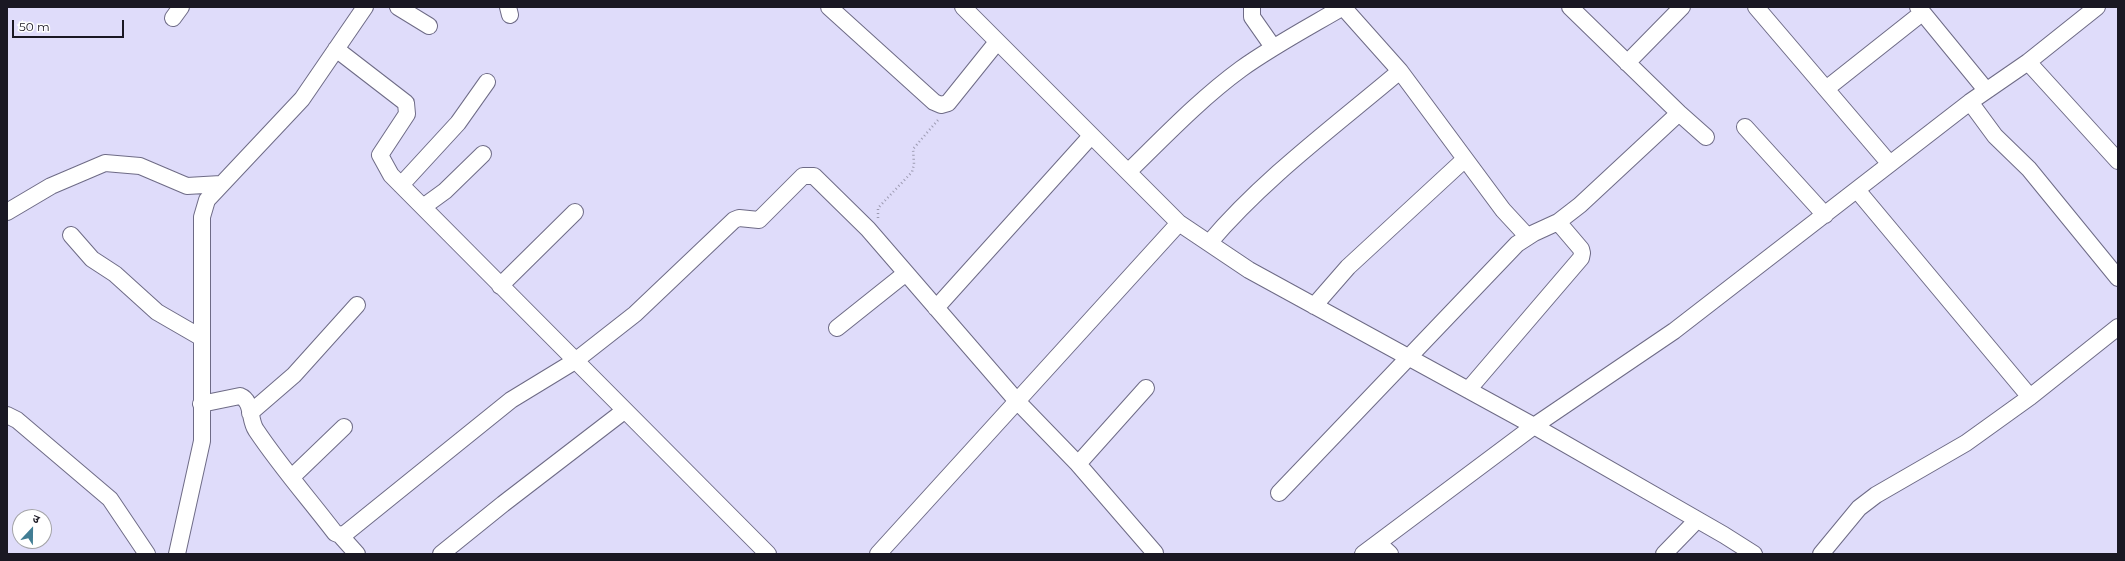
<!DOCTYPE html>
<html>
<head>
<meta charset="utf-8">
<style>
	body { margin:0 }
	#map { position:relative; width:2125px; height:561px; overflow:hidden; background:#dfdcfa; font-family:Montserrat,"Noto Sans Devanagari",sans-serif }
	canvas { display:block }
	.frame { position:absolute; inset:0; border:8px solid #1a1823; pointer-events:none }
	.north { position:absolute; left:12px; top:509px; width:40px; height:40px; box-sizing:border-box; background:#fff; border:1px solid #a3a3a7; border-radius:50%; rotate:22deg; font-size:11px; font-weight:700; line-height:16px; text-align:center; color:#1a1823 }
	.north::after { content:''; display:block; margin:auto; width:14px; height:18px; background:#417d94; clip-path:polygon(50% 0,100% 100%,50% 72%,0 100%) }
	.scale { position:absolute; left:12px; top:20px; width:112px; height:18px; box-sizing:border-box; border:2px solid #1a1823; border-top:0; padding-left:5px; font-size:12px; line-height:14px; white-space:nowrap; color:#1a1823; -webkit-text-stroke:3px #fff; paint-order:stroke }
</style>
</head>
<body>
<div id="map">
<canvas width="2125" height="561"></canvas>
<div class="frame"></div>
<div class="north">उ</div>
<div class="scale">50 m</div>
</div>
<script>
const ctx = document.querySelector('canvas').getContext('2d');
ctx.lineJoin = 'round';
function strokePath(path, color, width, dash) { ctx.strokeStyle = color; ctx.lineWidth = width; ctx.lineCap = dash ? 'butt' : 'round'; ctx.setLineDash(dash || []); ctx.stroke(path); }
const path = new Path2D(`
	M 878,218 L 878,208 L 912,172 L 914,164 L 913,149 L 938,120`);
const minor = new Path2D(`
	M 398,7 L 429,26
	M 508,7 L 510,15
	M 829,7 L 934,102 L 941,105 L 948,103 L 997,42
	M 963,7 L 1179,223 L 1249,270 L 1534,426 L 1724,535 L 1754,554
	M 1252,7 L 1252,17 L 1273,47
	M 1343,7 L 1400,71 L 1503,210 L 1528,237
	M 1570,7 L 1679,113 L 1706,137
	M 1756,7 L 1890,164
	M 1918,7 L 1986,90
	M 173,18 L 181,7
	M 336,49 L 406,103 L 407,114 L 380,155 L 391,175 L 768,554
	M 2028,62 L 2118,161
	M 1627,63 L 1682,7
	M 1826,89 L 1922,13
	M 1970,102 L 1995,136 L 2029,169 L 2118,278
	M 1745,127 L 1825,215
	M 1128,172 C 1164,137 1200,99 1241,69 C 1273,46 1309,27 1343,7
	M 401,185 L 458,123 L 487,82
	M 1857,190 L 2030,397
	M 423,207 L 445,191 L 483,154
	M 7,212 L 51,186 L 105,163 L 140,166 L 187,186 L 221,184
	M 71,235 L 92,259 L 115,274 L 157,312 L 202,338
	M 1209,243 C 1264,178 1335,126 1400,71
	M 500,286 L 575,212
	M 1314,306 L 1348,267 L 1465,159
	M 936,308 L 1091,136
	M 837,328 L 906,273
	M 1468,390 L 1581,258 L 1582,253 L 1581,249 L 1558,222
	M 201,404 L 240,396 C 253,401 249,420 256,430 C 280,466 309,499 335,533 L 340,535 L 346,533 L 511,400 L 575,361 L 635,314 L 734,220 L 739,218 L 759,220 L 803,176 L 814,176 L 868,229 L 1016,400 L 1078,464 L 1155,553
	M 250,413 L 294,375 L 357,305
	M 7,415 L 17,420 L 110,499 L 147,554
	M 1078,464 L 1146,388
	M 292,477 L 344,427
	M 1279,493 L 1517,244 L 1534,233 L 1558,222 L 1580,205 L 1679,113
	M 340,535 L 357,554
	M 1378,543 L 1390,554
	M 177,554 L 202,441 L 202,217 L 207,200 L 302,99 L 365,7
	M 441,554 L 503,504 L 624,411
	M 878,554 L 1179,223
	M 1363,554 L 1534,426 L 1674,331 L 1970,102 L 2028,62 L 2097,7
	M 1664,554 L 1697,520
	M 1821,554 L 1859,508 L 1876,495 L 1966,443 L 2030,397 L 2118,327`);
strokePath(minor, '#6e6b86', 18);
strokePath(path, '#9c9ab1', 2.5, [1, 3]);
strokePath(minor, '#fff', 16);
</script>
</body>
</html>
